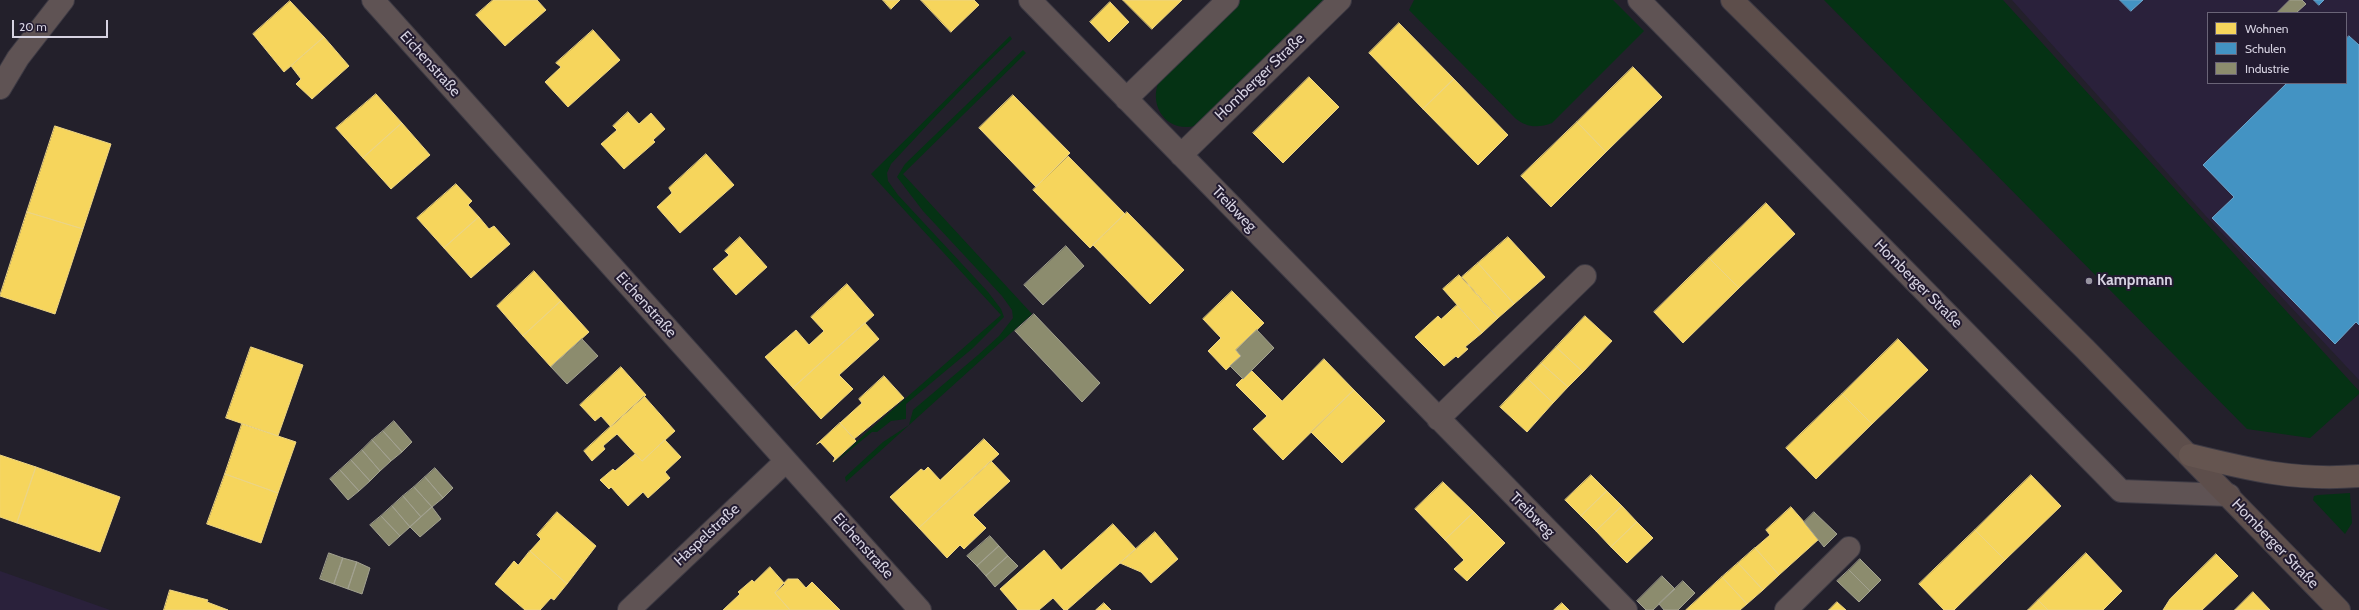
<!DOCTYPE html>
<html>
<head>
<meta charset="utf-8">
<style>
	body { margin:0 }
	#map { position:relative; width:2359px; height:610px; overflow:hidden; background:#23202b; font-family:Cabin,sans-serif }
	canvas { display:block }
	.legend { position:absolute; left:2207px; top:12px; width:140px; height:72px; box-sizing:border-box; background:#221b30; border:1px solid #6a6477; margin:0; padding:5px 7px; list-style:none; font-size:12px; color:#d6d2e1 }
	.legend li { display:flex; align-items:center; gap:8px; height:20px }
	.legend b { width:20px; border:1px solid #6a6477 }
	.scale { position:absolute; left:12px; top:20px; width:96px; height:18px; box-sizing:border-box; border:2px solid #d6d2e1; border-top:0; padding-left:5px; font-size:12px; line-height:14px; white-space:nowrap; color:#d6d2e1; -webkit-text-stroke:3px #221b30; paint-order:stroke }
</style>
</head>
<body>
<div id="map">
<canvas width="2359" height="610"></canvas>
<ul class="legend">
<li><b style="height:11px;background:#f6d55c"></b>Wohnen</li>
<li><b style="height:11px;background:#4393c3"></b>Schulen</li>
<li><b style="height:11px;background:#8c8c6e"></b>Industrie</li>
</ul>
<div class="scale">20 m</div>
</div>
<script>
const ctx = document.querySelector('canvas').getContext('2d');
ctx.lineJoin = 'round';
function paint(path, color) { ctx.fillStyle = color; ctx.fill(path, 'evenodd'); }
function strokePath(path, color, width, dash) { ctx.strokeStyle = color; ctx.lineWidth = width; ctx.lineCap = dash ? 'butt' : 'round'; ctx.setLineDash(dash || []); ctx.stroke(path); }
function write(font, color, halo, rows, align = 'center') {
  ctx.font = font + ' Cabin,sans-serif'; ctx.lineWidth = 4; ctx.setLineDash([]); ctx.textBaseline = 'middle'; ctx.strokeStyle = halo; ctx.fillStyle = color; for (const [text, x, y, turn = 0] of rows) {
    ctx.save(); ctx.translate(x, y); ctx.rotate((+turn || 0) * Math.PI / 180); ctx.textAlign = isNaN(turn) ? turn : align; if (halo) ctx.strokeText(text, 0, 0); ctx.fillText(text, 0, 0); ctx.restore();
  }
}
const built = new Path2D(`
	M 2012,0 L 2359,0 L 2359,380 L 2205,215 ZM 2208,13 L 2346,13 L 2346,83 L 2208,83 Z
	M 0,571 L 110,610 L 0,610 Z`);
const green = new Path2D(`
	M 1241,0 L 1329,0 L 1195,126 C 1167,133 1148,106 1159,81 Z
	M 1414,0 L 1613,0 L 1644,31 L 1552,123 C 1538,128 1527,128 1515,118 L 1409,10 Z
	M 1824,0 L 2003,0 L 2359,391 L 2359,394 L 2310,438 L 2247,429 Z
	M 1010,36 L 1012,39 C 970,79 931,121 891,164 L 887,173 L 888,181 L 898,195 L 988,292 L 1001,309 L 1004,317 L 973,348 L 906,404 L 906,419 L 891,421 L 877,432 L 872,432 L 832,465 L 867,432 L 1001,315 L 871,174 Z
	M 1023,50 L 1026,53 L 903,174 L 1032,314 L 846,482 L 845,477 L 883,442 L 909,425 L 913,410 L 978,355 L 999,336 L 1013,318 L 1012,310 L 1002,296 L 923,211 L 897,177 L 905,164 Z
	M 2350,493 L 2352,523 L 2345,534 L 2313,500 L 2314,496 L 2318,495 Z`);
const homes = new Path2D(`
	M 493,0 L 537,0 L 546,10 L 505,46 L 476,15 Z
	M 883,0 L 900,0 L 891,9 Z
	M 921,0 L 974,0 L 979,5 L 951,32 Z
	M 1123,0 L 1182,0 L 1152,29 Z
	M 290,1 L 324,37 L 284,72 L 253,34 Z
	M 1110,2 L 1129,22 L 1109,42 L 1090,22 Z
	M 1399,23 L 1454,79 L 1423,109 L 1369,53 Z
	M 593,30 L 620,60 L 568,107 L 545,82 L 561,67 L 556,63 Z
	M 324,37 L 349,66 L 312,99 L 296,84 L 301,79 L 291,66 Z
	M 1633,67 L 1662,97 L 1606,152 L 1577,122 Z
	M 1309,77 L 1339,107 L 1283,163 L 1253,133 Z
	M 1454,79 L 1508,135 L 1478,165 L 1423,109 Z
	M 376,94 L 402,123 L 363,158 L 336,128 Z
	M 1013,95 L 1070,153 L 1036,187 L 979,128 Z
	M 628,112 L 639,124 L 651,113 L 665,129 L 653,140 L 655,142 L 624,169 L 601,144 L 617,130 L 613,126 Z
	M 1577,122 L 1606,152 L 1551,207 L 1521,176 Z
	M 402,123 L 430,155 L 391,189 L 363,158 Z
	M 55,126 L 111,144 L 83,229 L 27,212 Z
	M 706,154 L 734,185 L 680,233 L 657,207 L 672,193 L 669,188 Z
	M 1068,156 L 1125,214 L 1090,248 L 1033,190 Z
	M 456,184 L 472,201 L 468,205 L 479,217 L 444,248 L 417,218 Z
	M 1766,203 L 1795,234 L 1739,288 L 1709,258 Z
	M 27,212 L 83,229 L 55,314 L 0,296 Z
	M 1127,212 L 1184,270 L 1150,304 L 1093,245 Z
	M 479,217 L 489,229 L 494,226 L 510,244 L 471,278 L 444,248 Z
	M 740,237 L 767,267 L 736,295 L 713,269 L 729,255 L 725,251 Z
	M 1508,237 L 1545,277 L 1514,304 L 1478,263 Z
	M 1709,258 L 1739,288 L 1683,343 L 1654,312 Z
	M 1478,263 L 1514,304 L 1498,318 L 1462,277 Z
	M 534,271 L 561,301 L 523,336 L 497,306 Z
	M 1459,275 L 1498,318 L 1482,333 L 1443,289 Z
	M 847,284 L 874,315 L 793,388 L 765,357 L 796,330 L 809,345 L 824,331 L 811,317 Z
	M 1232,291 L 1264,323 L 1236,350 L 1241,356 L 1226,370 L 1208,351 L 1221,338 L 1203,319 Z
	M 561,301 L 589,332 L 551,367 L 523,336 Z
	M 1457,305 L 1482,333 L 1465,347 L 1468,349 L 1458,358 L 1456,356 L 1444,366 L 1415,337 L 1438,316 L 1441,319 Z
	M 1585,316 L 1612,341 L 1583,372 L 1556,347 Z
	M 865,323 L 879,339 L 839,375 L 853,389 L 821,419 L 793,388 Z
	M 1898,339 L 1928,370 L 1872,424 L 1842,394 Z
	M 251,347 L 303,365 L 278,436 L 226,418 Z
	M 1556,347 L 1583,372 L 1568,387 L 1541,363 Z
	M 1324,359 L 1354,390 L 1283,460 L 1253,429 L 1267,416 L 1236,385 L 1251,370 L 1282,401 Z
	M 1541,363 L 1568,387 L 1553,403 L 1527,378 Z
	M 621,367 L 646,395 L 611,427 L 601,416 L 595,421 L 580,405 Z
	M 884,376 L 904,398 L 854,439 L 840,423 L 862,403 L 859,399 Z
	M 1527,378 L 1553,403 L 1527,432 L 1500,407 Z
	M 1354,390 L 1385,421 L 1342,463 L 1311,432 Z
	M 1842,394 L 1872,424 L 1816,479 L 1786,448 Z
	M 644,396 L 675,431 L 642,461 L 617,434 L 603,446 L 605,449 L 592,461 L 584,451 Z
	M 840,423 L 856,441 L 833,462 L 835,458 L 820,442 L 817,444 Z
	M 242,424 L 296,442 L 278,493 L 225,474 Z
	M 984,439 L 999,454 L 919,528 L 890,497 L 921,469 L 924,471 L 928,467 L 940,480 Z
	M 665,440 L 681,457 L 665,472 L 670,478 L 648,498 L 643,492 L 628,506 L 611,487 L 609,489 L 600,480 L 613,469 L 615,471 L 635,454 L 642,461 Z
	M 0,455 L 36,467 L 17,523 L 0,517 Z
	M 991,461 L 1010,481 L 973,515 L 986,528 L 964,549 L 960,545 L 947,558 L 919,528 Z
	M 36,467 L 120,497 L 100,552 L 17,523 Z
	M 225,474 L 278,493 L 261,543 L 207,524 Z
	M 1591,475 L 1607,491 L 1581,516 L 1565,500 Z
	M 2031,475 L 2061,506 L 2005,560 L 1975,530 Z
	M 1443,482 L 1474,512 L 1445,540 L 1415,509 Z
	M 1607,491 L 1622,506 L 1596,531 L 1581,516 Z
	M 1622,506 L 1637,522 L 1611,547 L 1596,531 Z
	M 1791,507 L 1819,539 L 1779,575 L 1755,548 L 1770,535 L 1766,530 Z
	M 557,512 L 596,546 L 567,584 L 530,551 L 541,539 L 537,535 Z
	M 1474,512 L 1505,543 L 1467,581 L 1454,569 L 1464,560 L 1445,540 Z
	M 1637,522 L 1653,538 L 1627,563 L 1611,547 Z
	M 1113,524 L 1136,549 L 1067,610 L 1064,610 L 1053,598 L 1039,610 L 1018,610 L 1000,589 L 1044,550 L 1061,570 Z
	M 1975,530 L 2005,560 L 1954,610 L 1944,610 L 1919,584 Z
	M 1155,532 L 1178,559 L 1151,583 L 1141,572 L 1120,563 Z
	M 1755,548 L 1779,575 L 1763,590 L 1738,563 Z
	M 530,551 L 567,584 L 554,600 L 551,598 L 540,610 L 525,610 L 495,584 L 514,561 L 518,565 Z
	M 2086,553 L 2122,591 L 2103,610 L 2048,610 L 2038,600 Z
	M 2216,554 L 2238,576 L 2202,610 L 2163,610 L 2170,599 Z
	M 1738,563 L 1763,590 L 1747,604 L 1722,577 Z
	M 770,567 L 785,584 L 775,593 L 790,610 L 723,610 L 740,594 L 738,592 L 752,580 L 754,582 Z
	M 1722,577 L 1747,604 L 1740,610 L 1686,610 Z
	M 788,579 L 798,579 L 806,588 L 812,582 L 840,610 L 790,610 L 775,593 Z
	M 170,590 L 208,600 L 207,602 L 228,610 L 164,610 Z
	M 2253,592 L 2270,610 L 2235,610 Z
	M 2038,600 L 2048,610 L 2028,610 Z
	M 1837,602 L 1846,610 L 1829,610 Z
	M 1104,603 L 1111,610 L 1096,610 Z
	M 1562,603 L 1569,610 L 1554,610 Z`);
const schools = new Path2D(`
	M 2120,0 L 2143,0 L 2131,11 Z
	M 2314,0 L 2324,0 L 2319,5 Z
	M 2349,36 L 2359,45 L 2359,325 L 2356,322 L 2335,344 L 2212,218 L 2234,197 L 2203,165 L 2287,83 L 2346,83 L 2346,39 Z`);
const industry = new Path2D(`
	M 2290,0 L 2302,0 L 2306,4 L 2296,13 L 2277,13 Z
	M 1066,246 L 1084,266 L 1043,305 L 1024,285 Z
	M 1034,314 L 1100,383 L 1082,402 L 1015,331 Z
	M 1257,330 L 1274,348 L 1243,379 L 1230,366 L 1241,356 L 1236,350 Z
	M 582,339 L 598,356 L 567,384 L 551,367 Z
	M 394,421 L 412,442 L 402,452 L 383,431 Z
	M 383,431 L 402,452 L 391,461 L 372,440 Z
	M 372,440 L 391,461 L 380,471 L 362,450 Z
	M 362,450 L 380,471 L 370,481 L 351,460 Z
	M 351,460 L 370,481 L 359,491 L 340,470 Z
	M 435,468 L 453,488 L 443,498 L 425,477 Z
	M 340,470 L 359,491 L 348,500 L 330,479 Z
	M 425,477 L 443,498 L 432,507 L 414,487 Z
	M 414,487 L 432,507 L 421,517 L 403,496 Z
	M 403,496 L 421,517 L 410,527 L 392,506 Z
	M 392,506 L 410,527 L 400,536 L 381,516 Z
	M 432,507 L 441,519 L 420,537 L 410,527 Z
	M 1814,512 L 1837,534 L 1824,547 L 1804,522 Z
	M 381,516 L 400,536 L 389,546 L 370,525 Z
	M 990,536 L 999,546 L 977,566 L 967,556 Z
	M 999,546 L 1008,556 L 986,576 L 977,566 Z
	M 329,553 L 343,558 L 334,584 L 320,579 Z
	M 1008,556 L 1018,566 L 995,587 L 986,576 Z
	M 343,558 L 357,562 L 348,589 L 334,584 Z
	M 1860,559 L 1881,580 L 1870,591 L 1849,570 Z
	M 357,562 L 370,568 L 362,594 L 348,589 Z
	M 1849,570 L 1870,591 L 1859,602 L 1837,581 Z
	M 1662,576 L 1675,589 L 1653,610 L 1646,610 L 1637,601 Z
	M 1683,581 L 1695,593 L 1678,610 L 1664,610 L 1659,604 Z`);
const minor = new Path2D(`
	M 373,0 L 920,610
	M 1030,0 L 1626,610
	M 1639,0 L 2121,491 L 2229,495
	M 0,88 L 18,58 L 63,0
	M 1126,99 L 1228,0
	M 1181,155 L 1340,0
	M 1438,419 L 1585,276
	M 629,610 L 786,461
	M 1786,610 L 1849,548`);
const secondary = new Path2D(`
	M 1732,0 L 2085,349 L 2339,610`);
const primary = new Path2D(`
	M 2190,455 C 2251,470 2296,481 2359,476`);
const markers = [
	[2089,281,4,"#9794a1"]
];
const streetNames = [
	["Eichenstraße",430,64,48],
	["Homberger Straße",1260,77,-44],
	["Treibweg",1234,209,46],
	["Homberger Straße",1918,284,45],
	["Eichenstraße",646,305,48],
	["Treibweg",1532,515,45],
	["Haspelstraße",707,535,-43],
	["Homberger Straße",2275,544,46],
	["Eichenstraße",863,546,48]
];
const poiNames = [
	["Kampmann",2097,281]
];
paint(built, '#2a213b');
paint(green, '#053214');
paint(homes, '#f6d55c');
strokePath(homes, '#ecd484', 1);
paint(schools, '#4393c3');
strokePath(schools, '#6fa6cc', 1);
paint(industry, '#8c8c6e');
strokePath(industry, '#a2a190', 1);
strokePath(minor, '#3d3a44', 24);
strokePath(secondary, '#3d3a44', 24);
strokePath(primary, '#3d3a44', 24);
strokePath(minor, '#5f5354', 22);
strokePath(secondary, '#5d4e4b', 22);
strokePath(primary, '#655550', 22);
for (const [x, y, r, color] of markers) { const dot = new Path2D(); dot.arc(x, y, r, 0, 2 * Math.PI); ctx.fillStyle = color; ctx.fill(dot); strokePath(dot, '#221b30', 1.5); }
write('15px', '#d6d2e1', '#221b30', streetNames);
write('bold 15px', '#d6d2e1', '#221b30', poiNames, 'left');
</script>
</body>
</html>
